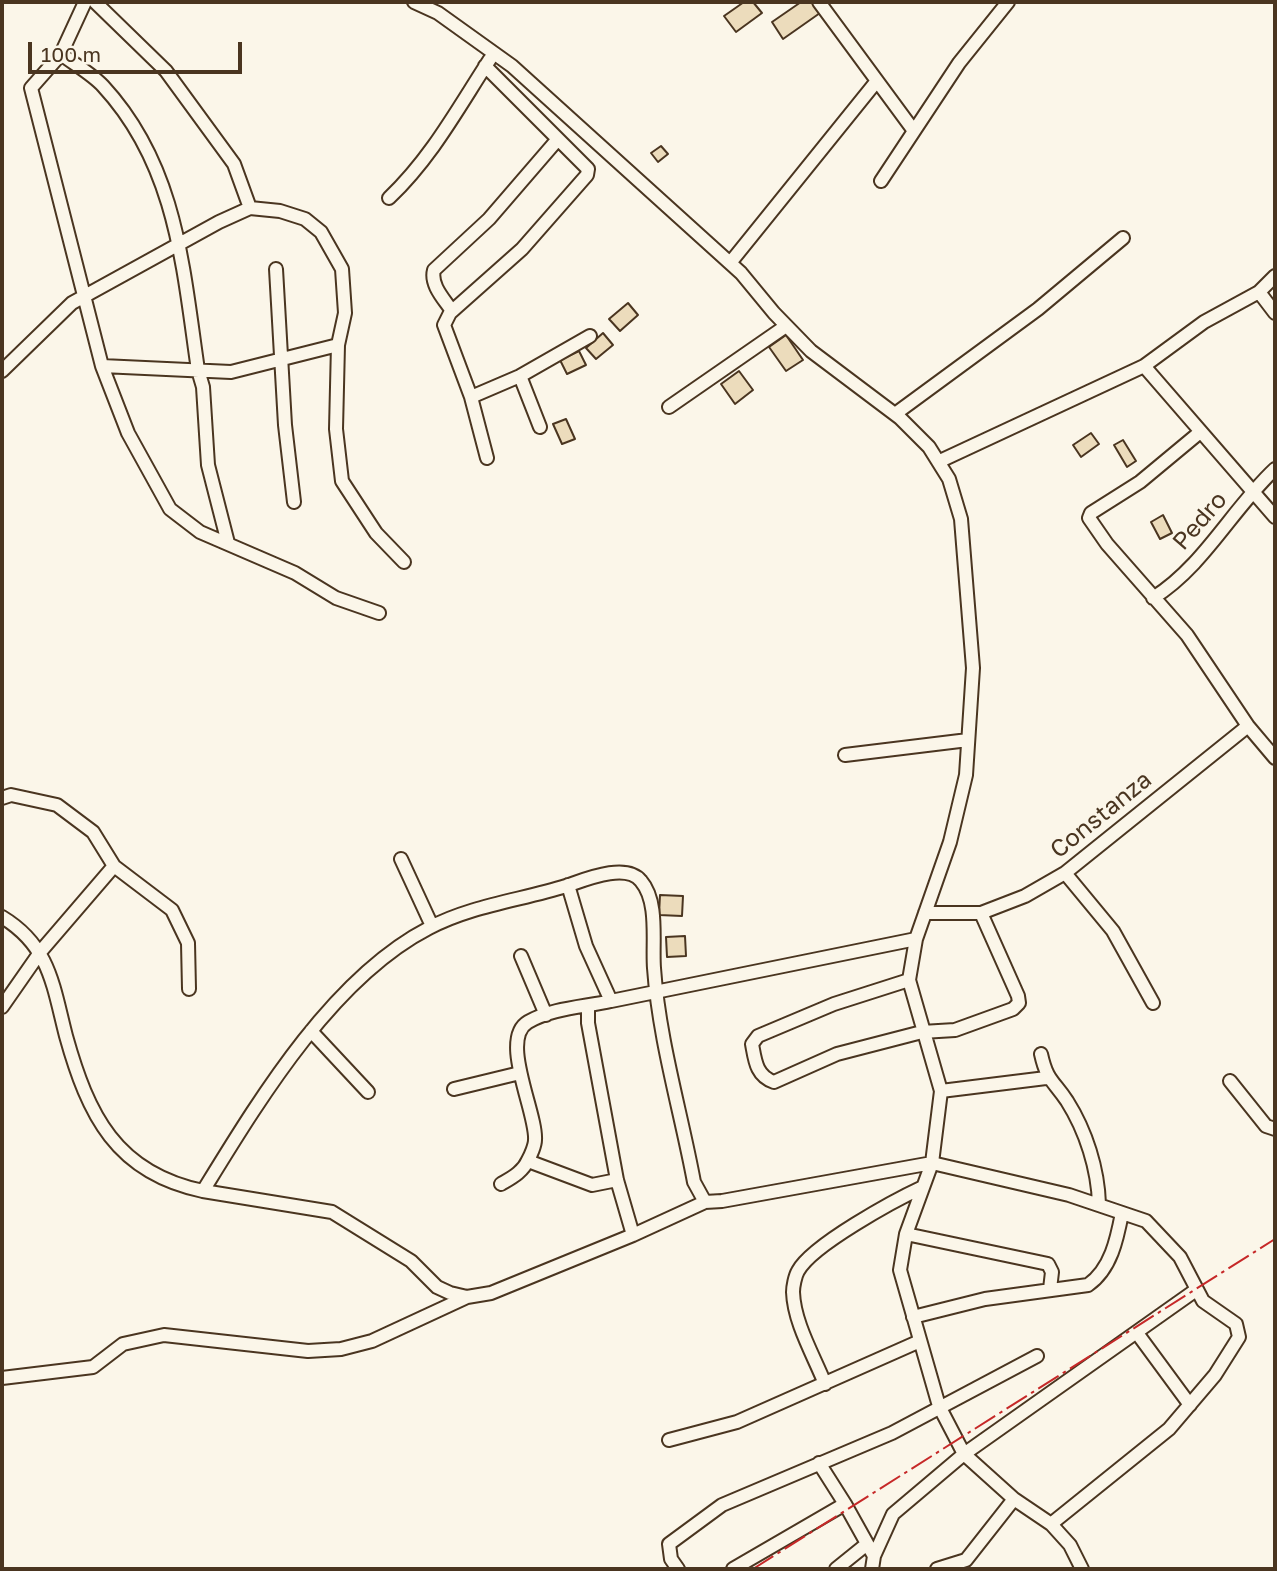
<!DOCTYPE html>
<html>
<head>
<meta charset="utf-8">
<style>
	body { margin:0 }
	#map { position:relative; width:1277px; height:1571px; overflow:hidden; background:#fbf6e9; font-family:"Golos Text",sans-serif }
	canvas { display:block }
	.frame { position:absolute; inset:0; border:4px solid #4a3520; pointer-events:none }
	.scale { position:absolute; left:28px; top:42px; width:214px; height:32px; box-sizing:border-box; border:4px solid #4a3520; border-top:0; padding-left:9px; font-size:21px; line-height:24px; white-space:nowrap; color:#4a3520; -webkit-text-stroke:5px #fbf6e9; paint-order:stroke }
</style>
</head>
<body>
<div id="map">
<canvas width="1277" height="1571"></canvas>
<div class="frame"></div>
<div class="scale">100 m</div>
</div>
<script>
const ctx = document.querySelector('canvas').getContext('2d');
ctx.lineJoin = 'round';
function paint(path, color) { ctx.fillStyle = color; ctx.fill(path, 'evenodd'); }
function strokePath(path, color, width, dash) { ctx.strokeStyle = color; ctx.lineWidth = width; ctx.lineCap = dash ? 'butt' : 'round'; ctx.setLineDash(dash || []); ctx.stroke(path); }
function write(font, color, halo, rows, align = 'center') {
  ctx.font = font + ' "Golos Text",sans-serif'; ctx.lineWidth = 5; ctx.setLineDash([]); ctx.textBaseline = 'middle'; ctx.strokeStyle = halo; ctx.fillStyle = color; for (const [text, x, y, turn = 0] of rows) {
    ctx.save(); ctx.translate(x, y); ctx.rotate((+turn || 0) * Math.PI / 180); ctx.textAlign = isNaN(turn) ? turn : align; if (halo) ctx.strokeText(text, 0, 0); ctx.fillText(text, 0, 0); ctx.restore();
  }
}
const building = new Path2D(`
	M 744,2 L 753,2 L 762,13 L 736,32 L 724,16 Z
	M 801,2 L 812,2 L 820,13 L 783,39 L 772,22 Z
	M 661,146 L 668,154 L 658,162 L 651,153 Z
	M 628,303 L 638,315 L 620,331 L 609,319 Z
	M 603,333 L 613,345 L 596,359 L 586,348 Z
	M 786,335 L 803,360 L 786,371 L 769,347 Z
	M 579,351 L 586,365 L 567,374 L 560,360 Z
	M 739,371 L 753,390 L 735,404 L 721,384 Z
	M 566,419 L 575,439 L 562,444 L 553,424 Z
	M 1091,433 L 1099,444 L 1081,457 L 1073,445 Z
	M 1123,440 L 1136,461 L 1127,467 L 1114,445 Z
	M 1163,515 L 1172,533 L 1160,539 L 1151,522 Z
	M 660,895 L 683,896 L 682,916 L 659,915 Z
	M 685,936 L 686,956 L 667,957 L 666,937 Z`);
const minor = new Path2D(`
	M 85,2 L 61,54 L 31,88 L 102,366 L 128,433 L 170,509 L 200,532 L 295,573 L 336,598 L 379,613
	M 95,2 L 166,71 L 234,164 L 250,208
	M 414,2 L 438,13 L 512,66 L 741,273 L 774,313 L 811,351 L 900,418 L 929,447 L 949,479 L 961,519 L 973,668 L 966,775 L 950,842 L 916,939 L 909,980 L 941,1091 L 932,1163 L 906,1234 L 900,1270 L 939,1406 L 964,1454 L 1014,1499 L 1051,1524 L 1070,1545 L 1082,1569
	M 819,2 L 914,131
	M 61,54 C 74,64 92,74 103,86 C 177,166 183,268 198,370 L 203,387 L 208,465 L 228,543
	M 485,66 L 588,169 L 587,175 L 522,249 L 450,313 L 444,325 L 471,397 L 487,458
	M 881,181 L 959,63 L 1008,2
	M 389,198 C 432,157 458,108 490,59
	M 730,263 L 876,82
	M 276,269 L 285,425 L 294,502
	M 1259,292 L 1275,313
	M 452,311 C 444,299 430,285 434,270 L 489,219 L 558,139
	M 102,366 L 231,372 L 338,345
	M 1144,366 L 1275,517
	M 2,371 L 72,303 L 219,222 L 250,208 L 280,211 L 305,219 L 321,232 L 342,269 L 345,313 L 338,345 L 336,429 L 342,481 L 376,533 L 404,562
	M 520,376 L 540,427
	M 471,397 L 520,376 L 590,336
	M 669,407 L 786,326
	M 895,414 L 1038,309 L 1123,238
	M 1199,433 L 1140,482 L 1091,513 L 1089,518 L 1107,544 L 1187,635 L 1248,726
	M 940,461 L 1144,366 L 1204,322 L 1259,292 L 1275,276
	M 1153,598 C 1204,566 1232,509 1275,469
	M 845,755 L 968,740
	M 2,798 L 11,795 L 57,805 L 93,832 L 114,866 L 172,910 L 188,943 L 189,989
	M 401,859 L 432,926
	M 1065,873 L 1113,931 L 1153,1003
	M 925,913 L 981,913 L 1025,896 L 1065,873 L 1248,726 L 1275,758
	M 2,917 C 50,946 53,986 66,1036 C 88,1115 116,1173 203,1191 C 259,1100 332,978 429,928 C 470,906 521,900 566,886 C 584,880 626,862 641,881 C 659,902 652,942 654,968 C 659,1040 681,1112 694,1182 L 705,1202
	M 521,956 L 546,1015
	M 909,980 L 834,1004 L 758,1036 L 752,1044 C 755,1060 756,1076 774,1082 L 837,1054 L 922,1032 L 955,1030 L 1013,1009 L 1019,1003 L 1018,996 L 981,913
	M 611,1001 L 916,939
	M 588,1006 L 588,1023 L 617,1180 L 633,1235 L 705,1202 L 722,1201 L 932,1163 L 1069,1195 L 1146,1221 L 1180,1257 L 1203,1301 L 1236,1324 L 1239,1337 L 1215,1375 L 1169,1429 L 1051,1524
	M 2,1007 L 41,951 L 114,866
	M 311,1031 L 368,1092
	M 1041,1054 C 1047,1081 1053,1080 1067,1101 C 1086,1131 1098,1169 1099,1204
	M 1230,1081 L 1266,1126 L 1275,1129
	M 454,1089 L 520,1073
	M 941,1091 L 1046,1078
	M 528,1161 L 592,1185 L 617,1180
	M 501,1184 C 511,1178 523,1172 528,1160 C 531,1155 535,1145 535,1140 C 537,1113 499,1039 528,1022 C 552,1008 584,1007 611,1001 L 586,946 L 568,885
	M 203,1191 L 332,1212 L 411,1261 L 437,1287 L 450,1293 L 467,1297 L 491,1293 L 633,1235
	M 906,1234 L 1048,1264 L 1052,1272 L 1050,1289
	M 913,1317 L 985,1299 L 1088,1285 C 1111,1269 1117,1239 1122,1213
	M 1137,1333 L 1190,1405
	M 2,1378 L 93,1367 L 123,1344 L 164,1335 L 308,1351 L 341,1349 L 372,1341 L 467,1297
	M 825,1384 C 814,1356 794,1323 793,1292 C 793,1287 795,1276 798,1271 C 812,1245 895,1200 923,1187
	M 669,1440 L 737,1422 L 920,1341
	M 845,1504 L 874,1556
	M 678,1569 L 671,1559 L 669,1544 L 722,1505 L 892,1433 L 1037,1356
	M 733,1569 L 845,1504 L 819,1463
	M 836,1569 L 867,1544
	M 872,1569 L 874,1556 L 893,1514 L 964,1454 L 1196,1290
	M 937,1569 L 966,1560 L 1014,1499`);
const power = new Path2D(`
	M 753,1569 L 1275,1239`);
const streetNames = [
	["Pedro",1200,521,-49],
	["Constanza",1101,815,-39]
];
paint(building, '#ecdcbc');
strokePath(building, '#4a3520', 2);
strokePath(minor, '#4a3520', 16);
strokePath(minor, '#fbf6e9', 12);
strokePath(power, '#c62828', 2, [24, 5, 3.5, 5]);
write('24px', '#4a3520', '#fbf6e9', streetNames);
</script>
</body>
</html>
